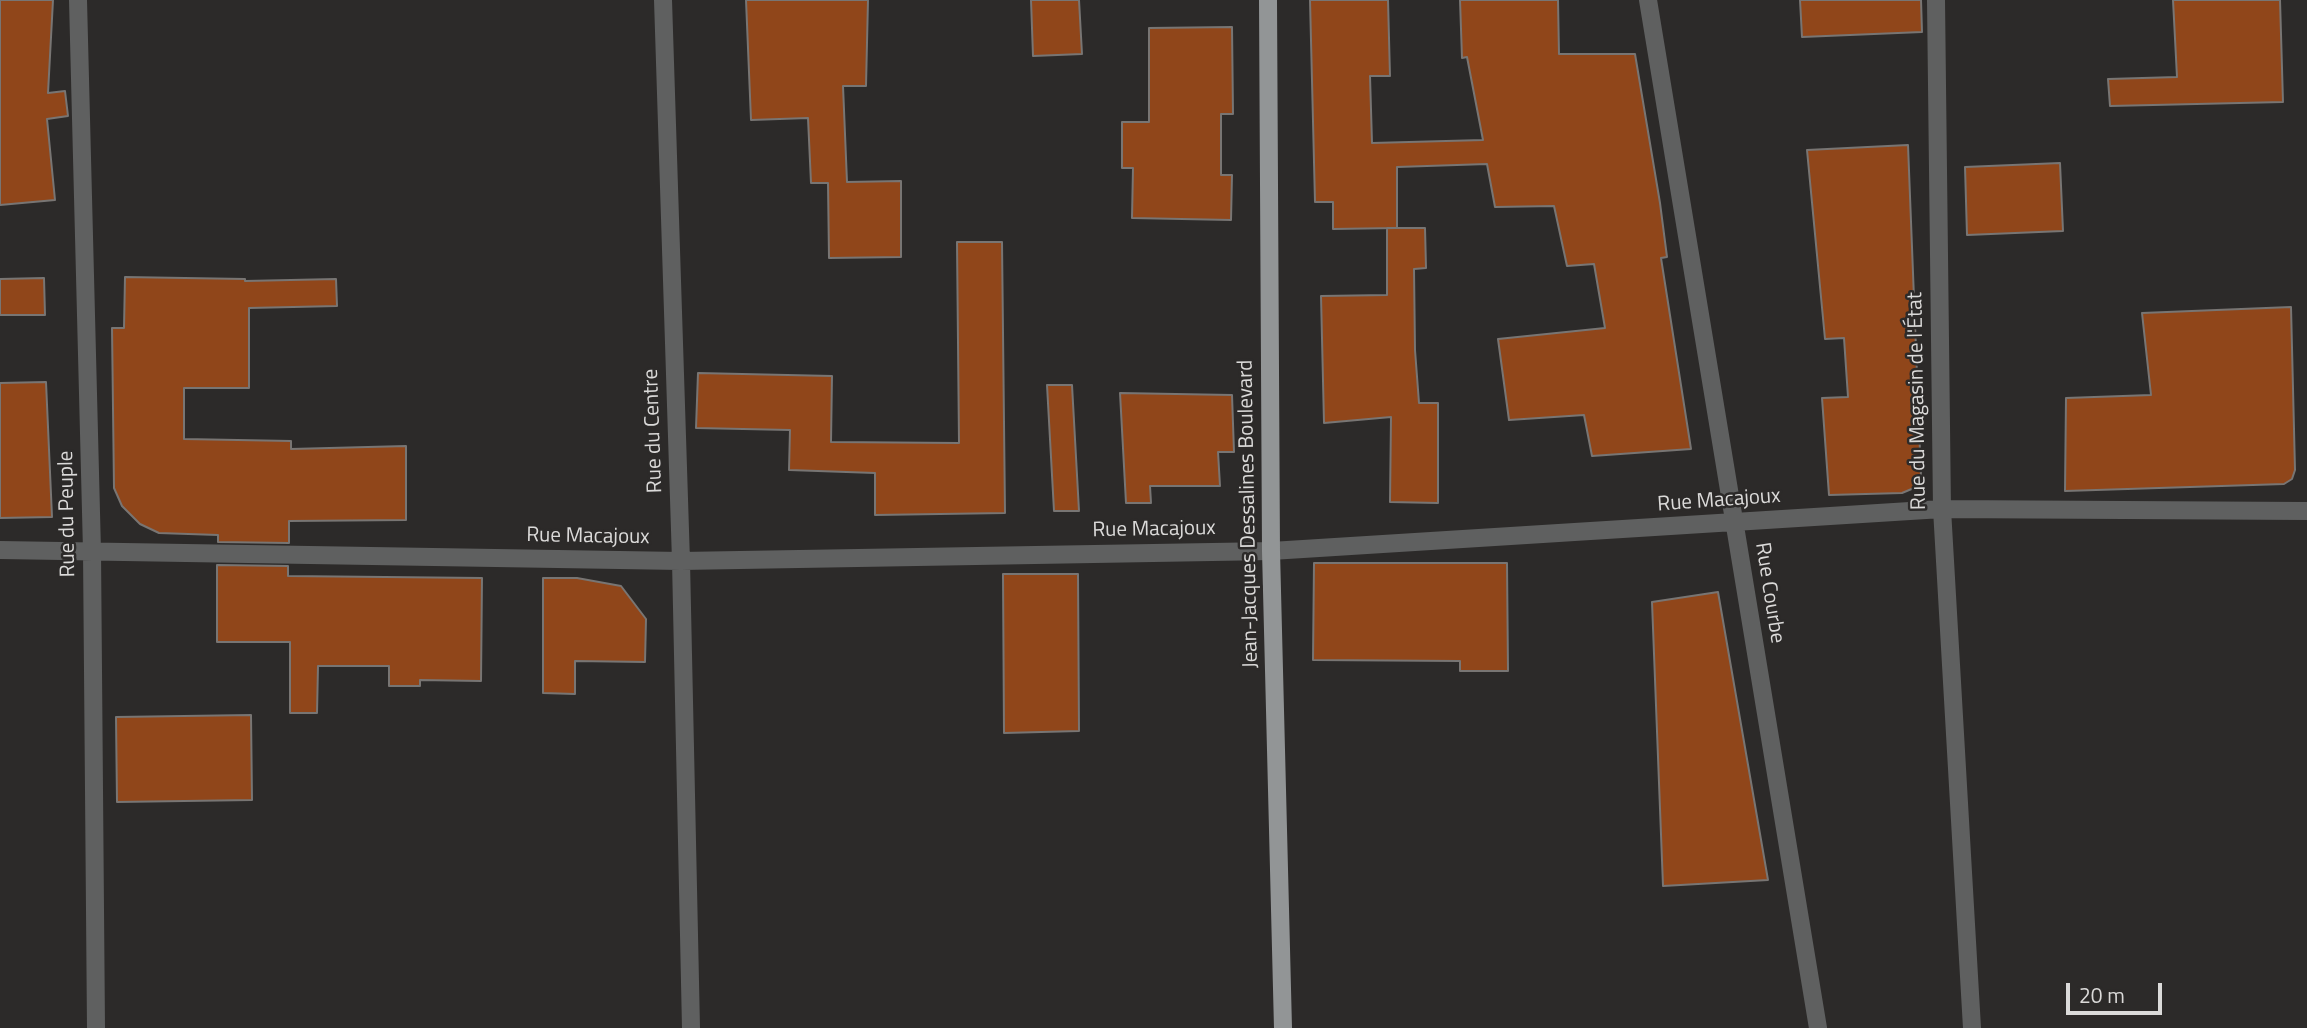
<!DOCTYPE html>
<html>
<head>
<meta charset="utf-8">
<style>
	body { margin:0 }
	#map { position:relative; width:2307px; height:1028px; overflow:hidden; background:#2c2a29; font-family:"Titillium Web",sans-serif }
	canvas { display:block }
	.scale { position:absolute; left:2066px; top:983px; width:96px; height:32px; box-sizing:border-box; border:4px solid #dbdad9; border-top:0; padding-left:9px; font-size:21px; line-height:24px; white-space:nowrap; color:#dbdad9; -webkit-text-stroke:5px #2c2a29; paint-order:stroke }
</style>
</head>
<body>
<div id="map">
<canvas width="2307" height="1028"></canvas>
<div class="scale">20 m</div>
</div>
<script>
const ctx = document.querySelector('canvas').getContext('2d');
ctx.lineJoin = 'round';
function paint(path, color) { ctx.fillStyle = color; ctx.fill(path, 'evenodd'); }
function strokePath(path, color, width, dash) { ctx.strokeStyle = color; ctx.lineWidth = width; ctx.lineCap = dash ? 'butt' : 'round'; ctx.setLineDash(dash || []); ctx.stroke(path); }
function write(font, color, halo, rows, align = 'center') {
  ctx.font = font + ' "Titillium Web",sans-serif'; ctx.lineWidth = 5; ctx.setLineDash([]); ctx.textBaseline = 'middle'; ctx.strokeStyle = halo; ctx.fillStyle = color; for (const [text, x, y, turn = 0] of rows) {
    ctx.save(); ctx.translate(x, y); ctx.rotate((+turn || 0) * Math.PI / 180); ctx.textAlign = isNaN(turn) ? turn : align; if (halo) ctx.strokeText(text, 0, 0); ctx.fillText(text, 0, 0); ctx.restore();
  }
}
const building = new Path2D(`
	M 0,0 L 53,0 L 48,93 L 65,91 L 68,116 L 47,119 L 55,200 L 0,205 Z
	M 746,0 L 868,0 L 866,86 L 843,86 L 847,182 L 901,181 L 901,257 L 829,258 L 828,183 L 811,183 L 808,118 L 751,120 Z
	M 1031,0 L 1079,0 L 1082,54 L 1033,56 Z
	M 1310,0 L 1388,0 L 1390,76 L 1370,76 L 1372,143 L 1483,140 L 1467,57 L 1462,58 L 1460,0 L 1558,0 L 1559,54 L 1635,54 L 1660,203 L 1667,257 L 1661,258 L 1691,449 L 1592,456 L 1584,415 L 1509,420 L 1498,339 L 1605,328 L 1594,264 L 1567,266 L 1554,206 L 1495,207 L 1487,164 L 1397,167 L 1397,228 L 1333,229 L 1333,202 L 1315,202 Z
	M 1800,0 L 1921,0 L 1922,32 L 1802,37 Z
	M 2173,0 L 2280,0 L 2283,102 L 2110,106 L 2108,79 L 2177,77 Z
	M 1232,27 L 1233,114 L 1221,114 L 1221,175 L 1232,175 L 1231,220 L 1132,218 L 1133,168 L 1122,168 L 1122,122 L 1149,122 L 1149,28 Z
	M 1908,145 L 1921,477 L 1914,488 L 1902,493 L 1829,495 L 1822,398 L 1848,397 L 1844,338 L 1825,339 L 1807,150 Z
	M 2060,163 L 2063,231 L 1967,235 L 1965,167 Z
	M 1387,228 L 1425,228 L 1426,268 L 1414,269 L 1415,350 L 1419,403 L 1438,403 L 1438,503 L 1390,502 L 1391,417 L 1324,423 L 1321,296 L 1387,295 Z
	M 957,242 L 1002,242 L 1005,513 L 875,515 L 875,473 L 789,470 L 790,430 L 696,428 L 698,373 L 832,376 L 831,442 L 959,443 Z
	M 125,277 L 245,279 L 245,281 L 336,279 L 337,306 L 249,308 L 249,388 L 184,388 L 184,439 L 291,441 L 291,449 L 406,446 L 406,520 L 289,521 L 289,543 L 218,542 L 218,535 L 159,533 L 140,524 L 122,506 L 114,488 L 112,328 L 124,328 Z
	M 44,278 L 45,315 L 0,315 L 0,279 Z
	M 2291,307 L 2295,470 L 2292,479 L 2284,484 L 2065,491 L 2066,398 L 2151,395 L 2142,313 Z
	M 46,382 L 52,517 L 0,518 L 0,383 Z
	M 1047,385 L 1072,385 L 1079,511 L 1054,511 Z
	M 1120,393 L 1232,395 L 1234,452 L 1218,452 L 1220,486 L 1150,486 L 1151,503 L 1126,503 Z
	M 1314,563 L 1507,563 L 1508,671 L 1460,671 L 1460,661 L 1313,660 Z
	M 217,565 L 288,566 L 288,576 L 482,578 L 481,681 L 420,680 L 420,686 L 389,686 L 389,666 L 318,666 L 317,713 L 290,713 L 290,642 L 217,642 Z
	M 1003,574 L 1078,574 L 1079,731 L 1004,733 Z
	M 543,578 L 577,578 L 621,586 L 646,619 L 645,662 L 575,661 L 575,694 L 543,693 Z
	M 1718,592 L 1768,880 L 1663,886 L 1652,602 Z
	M 251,715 L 252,800 L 117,802 L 116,717 Z`);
const street = new Path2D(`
	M 78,0 L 92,551 L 96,1028
	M 663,0 L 681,561 L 691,1028
	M 1648,0 L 1818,1028
	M 1936,0 L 1942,509 L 1972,1028
	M 0,550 L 681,561 L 1271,551 L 1942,509 L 2307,511`);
const primary = new Path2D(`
	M 1268,0 L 1271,551 L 1283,1028`);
const streetNames = [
	["Rue du Magasin de l'État",1918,401,-91],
	["Rue du Centre",654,431,-92],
	["Rue Macajoux",1719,501,-4],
	["Rue du Peuple",68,514,-91],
	["Jean-Jacques Dessalines Boulevard",1249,514,-91],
	["Rue Macajoux",1154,530,-1],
	["Rue Macajoux",588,537,1],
	["Rue Courbe",1769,593,81]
];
paint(building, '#90461a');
strokePath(building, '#787573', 2);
strokePath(street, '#5f6060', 18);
strokePath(primary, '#929596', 18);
write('21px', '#dbdad9', '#2c2a29', streetNames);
</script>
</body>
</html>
